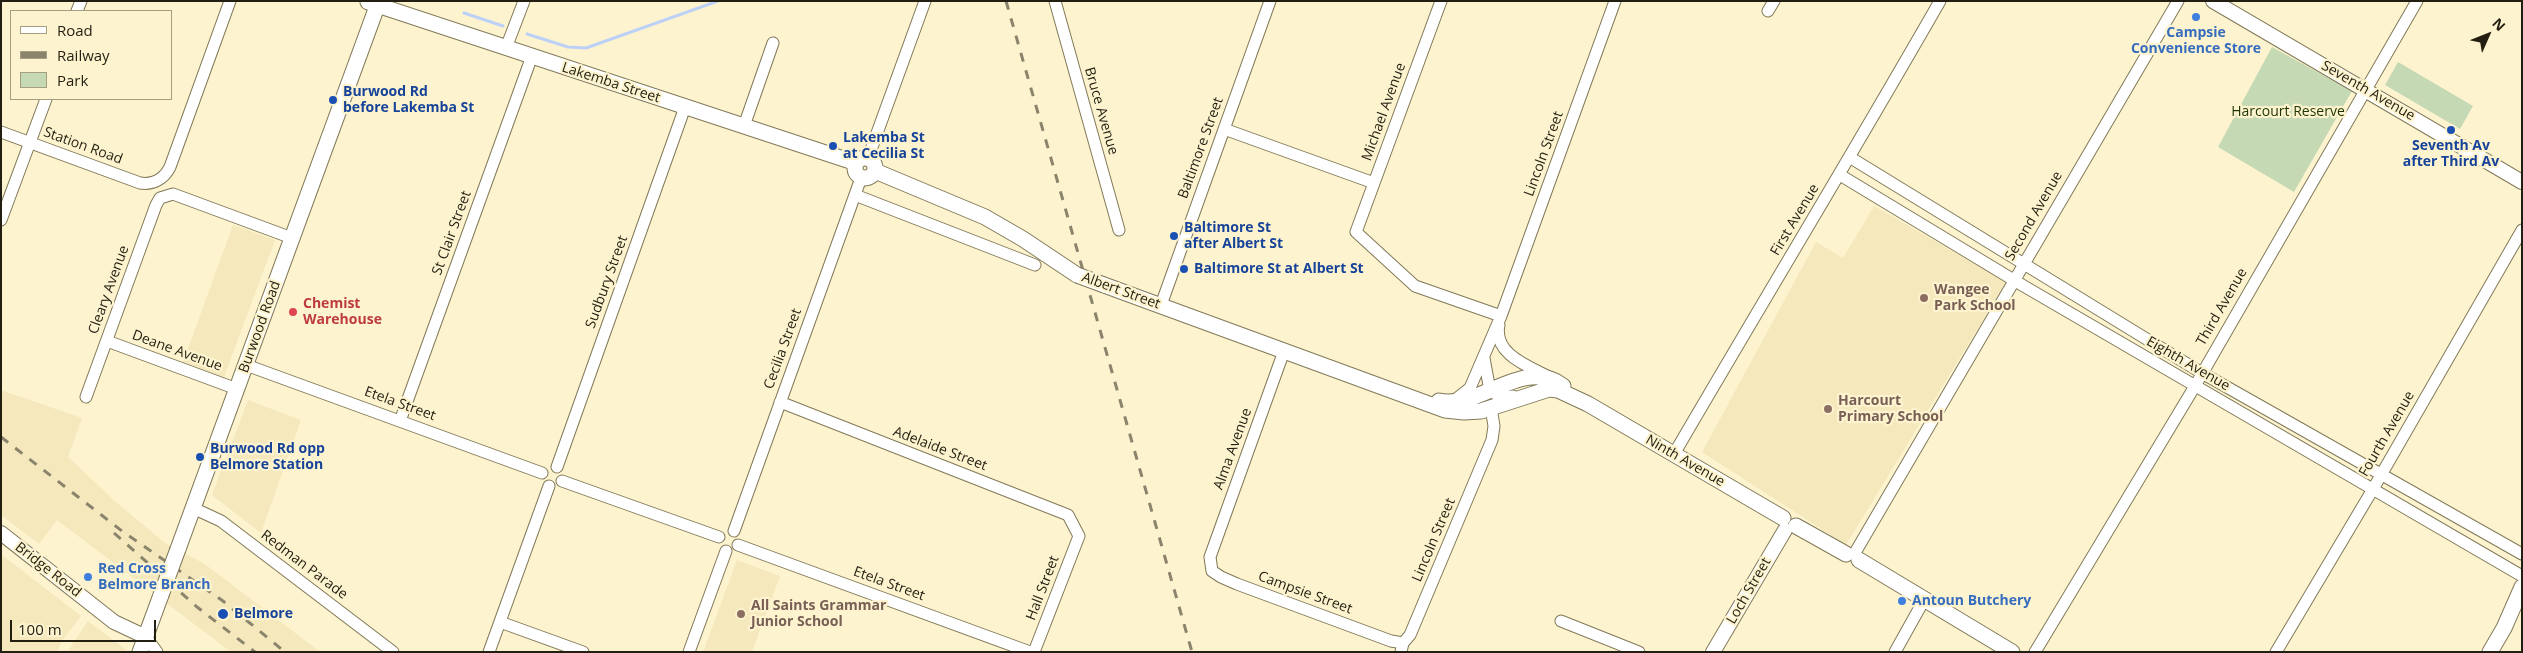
<!DOCTYPE html>
<html>
<head>
<meta charset="utf-8">
<style>
	body { margin:0 }
	#map { position:relative; width:2523px; height:653px; overflow:hidden; background:#fdf4cf; font-family:"Open Sans",sans-serif }
	canvas { display:block }
	.frame { position:absolute; inset:0; border:2px solid #221e11; pointer-events:none }
	.legend { position:absolute; left:10px; top:10px; width:162px; height:90px; box-sizing:border-box; background:#fdf4cf; border:1px solid #a59e83; margin:0; padding:6px 9px; list-style:none; font-size:15px; color:#221e11 }
	.legend li { display:flex; align-items:center; gap:10px; height:25px }
	.legend b { width:25px; border:1px solid #a59e83 }
	.north { position:absolute; left:2463px; top:10px; width:50px; height:50px; -webkit-text-stroke:4px #fdf4cf; paint-order:stroke; rotate:46deg; font-size:14px; font-weight:700; line-height:20px; text-align:center; color:#221e11 }
	.north::after { content:''; display:block; margin:auto; width:18px; height:22px; background:#221e11; clip-path:polygon(50% 0,100% 100%,50% 72%,0 100%) }
	.scale { position:absolute; left:10px; top:620px; width:146px; height:22px; box-sizing:border-box; border:2px solid #221e11; border-top:0; padding-left:6px; font-size:15px; line-height:18px; white-space:nowrap; color:#221e11; -webkit-text-stroke:4px #fdf4cf; paint-order:stroke }
</style>
</head>
<body>
<div id="map">
<canvas width="2523" height="653"></canvas>
<div class="frame"></div>
<ul class="legend">
<li><b style="height:6px;background:#fff"></b>Road</li>
<li><b style="height:6px;background:#8b846c"></b>Railway</li>
<li><b style="height:14px;background:#c6d9b5"></b>Park</li>
</ul>
<div class="north">N</div>
<div class="scale">100 m</div>
</div>
<script>
const ctx = document.querySelector('canvas').getContext('2d');
ctx.lineJoin = 'round';
function paint(path, color) { ctx.fillStyle = color; ctx.fill(path, 'evenodd'); }
function strokePath(path, color, width, dash) { ctx.strokeStyle = color; ctx.lineWidth = width; ctx.lineCap = dash ? 'butt' : 'round'; ctx.setLineDash(dash || []); ctx.stroke(path); }
function write(font, color, halo, rows, align = 'center') {
  ctx.font = font + ' "Open Sans",sans-serif'; ctx.lineWidth = 4.5; ctx.setLineDash([]); ctx.textBaseline = 'middle'; ctx.strokeStyle = halo; ctx.fillStyle = color; for (const [text, x, y, turn = 0] of rows) {
    ctx.save(); ctx.translate(x, y); ctx.rotate((+turn || 0) * Math.PI / 180); ctx.textAlign = isNaN(turn) ? turn : align; if (halo) ctx.strokeText(text, 0, 0); ctx.fillText(text, 0, 0); ctx.restore();
  }
}
const built = new Path2D(`
	M 1874,206 L 2006,282 L 1846,545 L 1702,452 L 1816,242 L 1843,258 Z
	M 233,225 L 275,240 L 224,377 L 183,362 Z
	M 1,390 L 82,418 L 68,457 L 117,503 L 165,543 L 205,564 L 320,652 L 231,652 L 57,520 L 39,544 L 1,515 Z
	M 248,400 L 301,420 L 261,533 L 212,495 Z
	M 1,554 L 81,616 L 61,642 L 58,652 L 1,652 Z
	M 737,560 L 780,576 L 752,652 L 703,652 Z
	M 88,621 L 125,649 L 124,652 L 67,652 Z`);
const green = new Path2D(`
	M 2272,47 L 2352,91 L 2294,192 L 2218,147 Z
	M 2398,62 L 2473,106 L 2460,129 L 2385,85 Z`);
const stream = new Path2D(`
	M 464,13 L 503,26
	M 527,34 L 568,47 L 586,48 L 718,1`);
const minor = new Path2D(`
	M 1055,1 L 1119,230
	M 1441,1 L 1356,232 L 1415,286 L 1501,316
	M 77,11 L 81,1
	M 1768,11 L 1774,1
	M 506,48 L 524,1
	M 744,126 L 773,43
	M 1224,129 L 1374,183
	M 1,132 L 140,183 C 153,185 164,179 170,167 L 230,1
	M 868,158 L 925,1
	M 1851,158 L 2202,373 L 2522,554
	M 1840,175 L 2022,285 L 2522,576
	M 855,195 L 1035,265
	M 1,220 L 46,99
	M 1161,305 L 1270,1
	M 1499,325 C 1493,354 1528,366 1549,377
	M 107,341 L 237,389
	M 1284,351 L 1210,557 L 1212,571 L 1221,577 L 1237,584 L 1391,641 L 1403,643
	M 1484,358 L 1490,391 L 1501,397 L 1513,396
	M 246,365 L 542,473
	M 86,397 L 156,205 L 160,198 L 173,194 L 292,238
	M 1456,399 L 1470,388 L 1501,316 L 1615,1
	M 780,402 L 1068,515 L 1079,536 L 1034,652
	M 400,421 L 532,56
	M 1674,454 C 1762,303 1853,153 1940,1
	M 557,467 L 685,107
	M 562,481 L 719,537
	M 193,508 L 221,521 L 393,652
	M 734,531 L 861,178
	M 738,545 L 1030,652
	M 1856,551 L 2178,1
	M 1561,621 L 1639,652
	M 500,622 L 583,652
	M 146,637 L 157,652
	M 489,652 L 549,486
	M 689,652 L 726,551
	M 1401,652 L 1403,643 L 1410,635 L 1492,440 L 1494,426 L 1491,408
	M 1895,652 L 1924,600
	M 2035,652 L 2195,386 L 2417,1
	M 2276,652 L 2373,489 L 2522,230`);
const tertiary = new Path2D(`
	M 2213,1 L 2522,182
	M 1,533 L 114,622 L 146,637
	M 1713,652 L 1785,530`);
const secondary = new Path2D(`
	M 368,2 L 856,163
	M855 168a10 10 0 1 1 20 0a10 10 0 1 1-20 0Z
	M 875,171 L 985,217 L 1023,239 L 1077,275
	M 1104,285 L 1445,410 L 1464,412 L 1481,411 L 1549,389 L 1558,390 L 1588,404 L 1783,518
	M 1439,401 C 1480,410 1523,356 1563,386
	M 1796,526 L 1846,554
	M 178,549 L 379,1
	M 1859,560 L 2012,652
	M 140,652 L 161,595
	M 2490,652 L 2504,628 L 2522,587`);
const rail = new Path2D(`
	M 1006,1 L 1192,652
	M 1,437 L 122,531 L 223,601 L 285,652
	M 114,533 L 197,607 L 255,652`);
const secondaryBridge = new Path2D(`
	M 1077,275 L 1104,285
	M 161,595 L 178,549`);
const markers = [
	[2196,17,5,"#3f7fe0"],
	[333,100,5,"#1a4fb4"],
	[2451,130,5,"#1a4fb4"],
	[833,146,5,"#1a4fb4"],
	[1174,236,5,"#1a4fb4"],
	[1184,269,5,"#1a4fb4"],
	[1924,298,5,"#8d6e63"],
	[293,312,5,"#e0444e"],
	[1828,409,5,"#8d6e63"],
	[200,457,5,"#1a4fb4"],
	[88,577,5,"#3f7fe0"],
	[1902,601,5,"#3f7fe0"],
	[223,614,6,"#1a4fb4"],
	[741,614,5,"#8d6e63"]
];
const shopNames = [
	["Campsie",2196,33,"center"],
	["Convenience Store",2196,49,"center"],
	["Red Cross",98,569],
	["Belmore Branch",98,585],
	["Antoun Butchery",1912,601]
];
const streetNames = [
	["Lakemba Street",611,83,18],
	["Seventh Avenue",2368,91,30],
	["Bruce Avenue",1101,111,74],
	["Michael Avenue",1384,112,-70],
	["Station Road",83,146,20],
	["Baltimore Street",1201,148,-70],
	["Lincoln Street",1544,154,-70],
	["Second Avenue",2034,216,-60],
	["First Avenue",1795,220,-59],
	["St Clair Street",452,233,-70],
	["Sudbury Street",607,282,-70],
	["Cleary Avenue",109,290,-70],
	["Albert Street",1121,291,20],
	["Third Avenue",2222,307,-60],
	["Burwood Road",260,327,-70],
	["Cecilia Street",783,349,-70],
	["Deane Avenue",177,351,20],
	["Eighth Avenue",2188,364,30],
	["Etela Street",400,404,20],
	["Fourth Avenue",2387,434,-60],
	["Adelaide Street",940,449,21],
	["Alma Avenue",1233,449,-70],
	["Ninth Avenue",1685,461,30],
	["Lincoln Street",1434,540,-67],
	["Redman Parade",304,565,37],
	["Bridge Road",48,570,38],
	["Etela Street",889,584,20],
	["Hall Street",1043,588,-69],
	["Loch Street",1749,591,-60],
	["Campsie Street",1305,593,20]
];
const transitNames = [
	["Burwood Rd",343,92],
	["before Lakemba St",343,108],
	["Lakemba St",843,138],
	["at Cecilia St",843,154],
	["Seventh Av",2451,146,"center"],
	["after Third Av",2451,162,"center"],
	["Baltimore St",1184,228],
	["after Albert St",1184,244],
	["Baltimore St at Albert St",1194,269],
	["Burwood Rd opp",210,449],
	["Belmore Station",210,465],
	["Belmore",234,614]
];
const parkNames = [
	["Harcourt Reserve",2288,112]
];
const educationNames = [
	["Wangee",1934,290],
	["Park School",1934,306],
	["Harcourt",1838,401],
	["Primary School",1838,417],
	["All Saints Grammar",751,606],
	["Junior School",751,622]
];
const healthNames = [
	["Chemist",303,304],
	["Warehouse",303,320]
];
paint(built, '#f4e8bc');
paint(green, '#c6d9b5');
strokePath(stream, '#bdd1f7', 3);
strokePath(minor, '#817958', 13);
strokePath(tertiary, '#817958', 16);
strokePath(secondary, '#817958', 17);
strokePath(minor, '#fff', 11);
strokePath(tertiary, '#fff', 14);
strokePath(secondary, '#fff', 15);
strokePath(rail, '#8b846c', 3, [9, 9]);
strokePath(secondaryBridge, '#817958', 17, []);
strokePath(secondaryBridge, '#fff', 15);
for (const [x, y, r, color] of markers) { const dot = new Path2D(); dot.arc(x, y, r, 0, 2 * Math.PI); ctx.fillStyle = color; ctx.fill(dot); strokePath(dot, '#fdf4cf', 2); }
write('bold 14px', '#366cbe', '#fdf4cf', shopNames, 'left');
write('14px', '#221e11', '#fdf4cf', streetNames);
write('bold 14px', '#164399', '#fdf4cf', transitNames, 'left');
write('14px', '#1f3500', '#fdf4cf', parkNames);
write('bold 14px', '#785e54', '#fdf4cf', educationNames, 'left');
write('bold 14px', '#be3a42', '#fdf4cf', healthNames, 'left');
</script>
</body>
</html>
